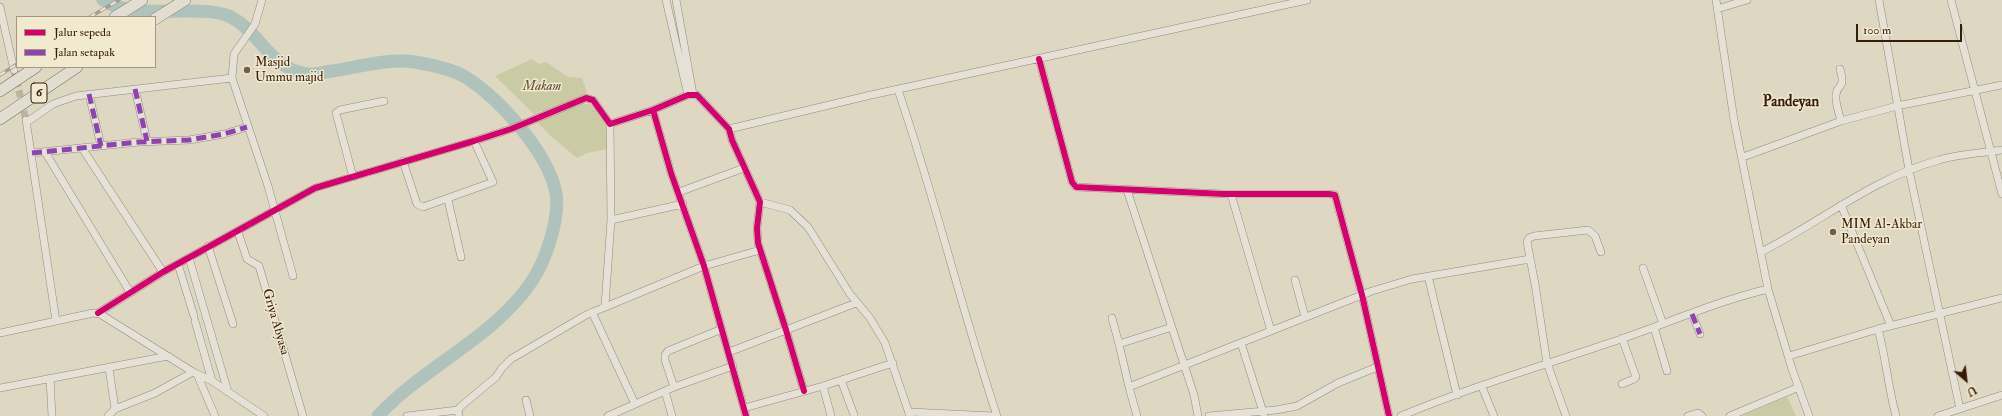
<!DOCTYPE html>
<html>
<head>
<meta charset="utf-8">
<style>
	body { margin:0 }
	#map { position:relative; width:2002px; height:416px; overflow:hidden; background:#ded7c2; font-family:"IM FELL Double Pica",serif }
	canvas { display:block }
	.legend { position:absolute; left:16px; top:16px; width:140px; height:52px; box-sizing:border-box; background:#f1e9d0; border:1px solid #a79780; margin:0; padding:5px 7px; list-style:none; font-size:12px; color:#371c07 }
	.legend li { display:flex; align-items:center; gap:8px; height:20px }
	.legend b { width:20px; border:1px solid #a79780 }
	.north { position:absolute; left:1946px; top:360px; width:40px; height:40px; -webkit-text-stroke:3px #f1e9d0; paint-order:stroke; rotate:152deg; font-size:11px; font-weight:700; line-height:16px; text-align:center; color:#371c07 }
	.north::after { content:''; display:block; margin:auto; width:14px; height:18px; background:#371c07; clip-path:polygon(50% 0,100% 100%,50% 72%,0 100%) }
	.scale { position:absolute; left:1856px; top:24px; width:106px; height:18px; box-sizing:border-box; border:2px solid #371c07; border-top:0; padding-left:5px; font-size:12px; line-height:14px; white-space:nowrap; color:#371c07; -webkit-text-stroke:3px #f1e9d0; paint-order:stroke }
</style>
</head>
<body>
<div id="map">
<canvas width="2002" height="416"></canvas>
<ul class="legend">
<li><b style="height:5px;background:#d6006c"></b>Jalur sepeda</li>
<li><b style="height:5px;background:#8e44ad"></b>Jalan setapak</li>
</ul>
<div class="north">U</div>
<div class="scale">100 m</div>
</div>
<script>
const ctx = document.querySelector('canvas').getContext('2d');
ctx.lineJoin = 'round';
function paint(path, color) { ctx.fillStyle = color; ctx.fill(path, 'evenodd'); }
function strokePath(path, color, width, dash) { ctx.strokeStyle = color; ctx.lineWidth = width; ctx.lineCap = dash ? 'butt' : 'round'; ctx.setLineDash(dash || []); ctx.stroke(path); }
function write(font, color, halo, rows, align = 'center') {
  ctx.font = font + ' "IM FELL Double Pica",serif'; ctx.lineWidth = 3; ctx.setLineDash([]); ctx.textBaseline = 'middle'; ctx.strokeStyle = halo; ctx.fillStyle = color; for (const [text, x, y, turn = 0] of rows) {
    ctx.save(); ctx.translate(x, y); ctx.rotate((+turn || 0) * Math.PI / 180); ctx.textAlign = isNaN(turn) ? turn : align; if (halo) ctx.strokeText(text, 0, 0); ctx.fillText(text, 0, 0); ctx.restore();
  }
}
const green = new Path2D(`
	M 532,59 L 539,64 L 546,62 L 568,77 L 582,78 L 587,93 L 546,111 L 541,111 L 534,114 L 495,76 Z
	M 580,104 L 590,104 L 606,126 L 607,149 L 587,153 L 577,158 L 552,137 L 537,122 Z
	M 1787,397 L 1796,416 L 1742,416 Z`);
const river = new Path2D(`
	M 103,0 C 108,2 113,6 118,7 C 137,13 162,11 181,11 C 197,11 216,10 231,17 C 261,33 269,68 307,74 C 315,75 324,72 332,71 C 359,67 388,58 415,62 C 432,65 453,69 467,78 C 501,100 548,153 556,193 C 560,218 546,260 532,281 C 494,338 424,366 378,416`);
const minorTunnel = new Path2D(`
	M 14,70 L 26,120`);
const minor = new Path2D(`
	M 262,0 L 255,24 L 234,54 L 232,78 L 268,186 L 293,276
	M 666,0 L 688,95
	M 676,0 L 693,94
	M 1716,0 L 1734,120 L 1768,289 L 1792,369 L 1809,416
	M 1879,0 L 1909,170 L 1960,409
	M 1951,0 L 2002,194
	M 0,7 L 14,70
	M 1717,9 L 1747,0
	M 1039,59 L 1072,182 L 1076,187 L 1224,194 L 1329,194 L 1335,195 L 1362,295 L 1389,416
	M 1840,69 C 1846,91 1837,83 1836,95 C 1835,103 1839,113 1841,121
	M 135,89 L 147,141
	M 898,90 C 935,197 961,308 997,416
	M 89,94 L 101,146
	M 26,120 L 56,321 L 93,313 L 100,314 L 193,372 L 212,381 L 264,416
	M 27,122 L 53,104 L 76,96 L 232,78
	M 729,129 L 871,95 L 1307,0
	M 82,148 L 163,272
	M 45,152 L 130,292
	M 32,153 L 139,142 L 189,140 L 224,134 L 247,127
	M 1743,157 L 1841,121 L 1897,106 L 2002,85
	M 403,161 L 417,204 L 423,207 L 493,182 L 474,141
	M 353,177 L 336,113 L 340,110 L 384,101
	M 1127,190 L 1194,395 L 1198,416
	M 679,192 L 744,168
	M 1231,194 L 1271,331
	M 448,200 L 461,257
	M 760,202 L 790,210 L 808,227 L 850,294 L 870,318 L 885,343 L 910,416
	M 1841,205 L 1891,326
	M 611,220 L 683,204
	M 239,235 L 247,259 L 259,266 L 303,416
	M 208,246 L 233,324
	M 1761,252 C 1821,222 1873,178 1939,160 C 1959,154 1981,153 2002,150
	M 189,258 L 228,392
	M 178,264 L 194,316
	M 1643,268 L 1663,324
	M 1428,276 L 1457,395
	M 1295,280 L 1305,317
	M 605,306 L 611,220 L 610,124
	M 592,312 L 635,404
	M 98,313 L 163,272 L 315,188 L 474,141 L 511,129 L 586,98 L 593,100 L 610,124 L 653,110
	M 1692,314 L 1700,334
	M 1112,318 L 1119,344
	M 195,321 L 212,381
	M 1654,327 L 1667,371
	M 1878,329 C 1886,358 1888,387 1896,416
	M 0,333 L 56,321
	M 1622,338 L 1636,377 L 1634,379 L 1622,384
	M 1241,343 L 1264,415
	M 729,352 L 856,303
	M 1789,356 L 1878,329 L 2002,298
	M 197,374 L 215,416
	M 50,378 L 52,416
	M 841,380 L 854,415
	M 823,386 L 831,416
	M 674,387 L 665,360 L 665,355 L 668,351 L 722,329
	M 1129,387 L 1119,344 L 1172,327
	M 1482,387 L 1494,416
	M 0,388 L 168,356
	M 665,391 L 672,416
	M 526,400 L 530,416
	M 744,408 L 823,386 L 893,363
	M 115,409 L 155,393 L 193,372
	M 910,412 L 993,416
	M 108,416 L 115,409 L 109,368
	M 407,416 L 458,410
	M 459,416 L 458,410 L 460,407 L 496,377 L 502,368 L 511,359 L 586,315 L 704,266 L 760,250
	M 608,416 L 674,387 L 733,366
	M 746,416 L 704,266 L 671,173 L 653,110 L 688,95 L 697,95 L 729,129 L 732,140 L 760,202 L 757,228 L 758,243 L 786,330 L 804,391
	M 1137,416 L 1129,387 L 1372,291 L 1412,279 L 1530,259
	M 1209,416 L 1276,410 L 1297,406 L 1338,383 L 1377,367
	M 1401,416 C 1473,386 1548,364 1621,339 C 1670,322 1718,301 1768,289
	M 1566,416 L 1547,363 L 1535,284 L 1527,242 L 1529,238 L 1534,236 L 1588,230 L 1595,236 L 1601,252
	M 1688,416 L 1698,413 L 1702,416
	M 1730,416 L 1799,387
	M 1938,416 L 2002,395`);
const highway = new Path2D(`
	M 115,17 L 142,0
	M 155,19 L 185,0
	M 0,91 L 36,67
	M 0,119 L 77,67`);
const rail = new Path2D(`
	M 90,17 L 119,0
	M 0,75 L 17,64`);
const quiet = new Path2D(`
	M 135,89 L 147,141
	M 89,94 L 101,146
	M 32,153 L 139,142 L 189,140 L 224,134 L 247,127
	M 1692,314 L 1700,334`);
const cycleway = new Path2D(`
	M 1039,59 L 1072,182 L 1076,187 L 1224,194 L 1329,194 L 1335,195 L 1362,295 L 1389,416
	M 98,313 L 163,272 L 315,188 L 474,141 L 511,129 L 586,98 L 593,100 L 610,124 L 653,110
	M 746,416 L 704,266 L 671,173 L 653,110 L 688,95 L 697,95 L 729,129 L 732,140 L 760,202 L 757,228 L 758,243 L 786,330 L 804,391`);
const markers = [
	[247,70,4,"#715d48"],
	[1833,232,4,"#715d48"]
];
const shields = [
	[39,93,16]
];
const shieldNames = [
	["6",39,93]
];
const poiNames = [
	["Masjid",255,63],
	["Ummu majid",255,78],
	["MIM Al-Akbar",1841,225],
	["Pandeyan",1841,240]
];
const parkNames = [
	["Makam",542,87]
];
const streetNames = [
	["Griya Abyasa",275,322,74]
];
const quarterNames = [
	["Pandeyan",1791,103]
];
paint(green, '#cacaa4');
strokePath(river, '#b0c2bc', 13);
strokePath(minorTunnel, '#bdb29d', 7, [7, 3.5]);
strokePath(minor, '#928b7c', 8);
strokePath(highway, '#797164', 12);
strokePath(minor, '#e5e1d7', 7);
strokePath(highway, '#e1ddd0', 11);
strokePath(rail, '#a49f95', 3.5);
strokePath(rail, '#f1e9d0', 2, [6]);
strokePath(quiet, '#8e44ad', 5, [10, 5]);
strokePath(cycleway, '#d6006c', 6);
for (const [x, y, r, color] of markers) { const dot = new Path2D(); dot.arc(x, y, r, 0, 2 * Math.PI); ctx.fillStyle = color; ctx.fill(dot); strokePath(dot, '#f1e9d0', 1.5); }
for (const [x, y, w] of shields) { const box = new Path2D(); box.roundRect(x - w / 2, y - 10, w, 20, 3); ctx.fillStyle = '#f1e9d0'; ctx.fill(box); strokePath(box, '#371c07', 1); }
write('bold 12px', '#371c07', null, shieldNames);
write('13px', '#371c07', '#f1e9d0', poiNames, 'left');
write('italic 13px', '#5e4d2f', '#f1e9d0', parkNames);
write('13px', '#371c07', '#f1e9d0', streetNames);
write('bold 15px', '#371c07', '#f1e9d0', quarterNames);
</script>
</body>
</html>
